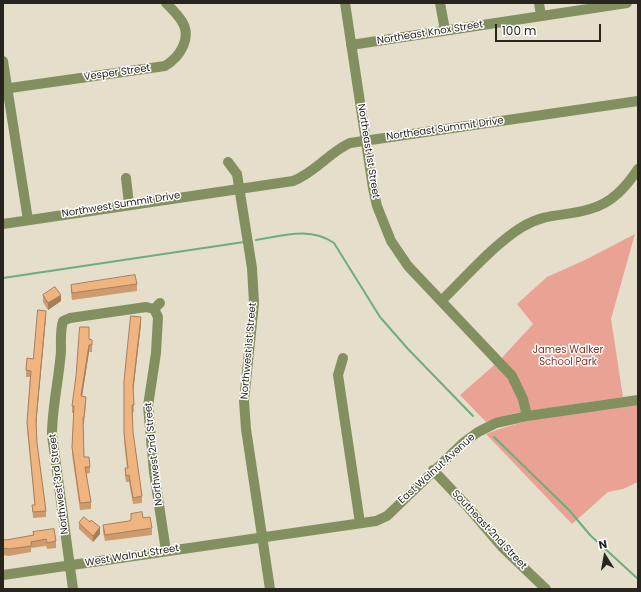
<!DOCTYPE html>
<html>
<head>
<meta charset="utf-8">
<style>
	body { margin:0 }
	#map { position:relative; width:641px; height:592px; overflow:hidden; background:#e5decb; font-family:Poppins,sans-serif }
	canvas { display:block }
	.frame { position:absolute; inset:0; border:4px solid #27251d; pointer-events:none }
	.north { position:absolute; left:585px; top:536px; width:40px; height:40px; -webkit-text-stroke:3px #fff; paint-order:stroke; rotate:349deg; font-size:11px; font-weight:700; line-height:16px; text-align:center; color:#27251d }
	.north::after { content:''; display:block; margin:auto; width:14px; height:18px; background:#27251d; clip-path:polygon(50% 0,100% 100%,50% 72%,0 100%) }
	.scale { position:absolute; left:495px; top:24px; width:106px; height:18px; box-sizing:border-box; border:2px solid #27251d; border-top:0; padding-left:5px; font-size:12px; line-height:14px; white-space:nowrap; color:#27251d; -webkit-text-stroke:3px #fff; paint-order:stroke }
</style>
</head>
<body>
<div id="map">
<canvas width="641" height="592"></canvas>
<div class="frame"></div>
<div class="north">N</div>
<div class="scale">100 m</div>
</div>
<script>
const ctx = document.querySelector('canvas').getContext('2d');
ctx.lineJoin = 'round';
function paint(path, color) { ctx.fillStyle = color; ctx.fill(path, 'evenodd'); }
function strokePath(path, color, width, dash) { ctx.strokeStyle = color; ctx.lineWidth = width; ctx.lineCap = dash ? 'butt' : 'round'; ctx.setLineDash(dash || []); ctx.stroke(path); }
function write(font, color, halo, rows, align = 'center') {
  ctx.font = font + ' Poppins,sans-serif'; ctx.lineWidth = 3; ctx.setLineDash([]); ctx.textBaseline = 'middle'; ctx.strokeStyle = halo; ctx.fillStyle = color; for (const [text, x, y, turn = 0] of rows) {
    ctx.save(); ctx.translate(x, y); ctx.rotate((+turn || 0) * Math.PI / 180); ctx.textAlign = isNaN(turn) ? turn : align; if (halo) ctx.strokeText(text, 0, 0); ctx.fillText(text, 0, 0); ctx.restore();
  }
}
const green = new Path2D(`
	M 635,234 L 611,319 L 623,397 L 515,413 L 486,422 L 460,395 L 499,361 L 533,324 L 517,304 L 547,277 L 587,259 Z
	M 638,403 L 638,482 L 623,489 L 608,492 L 572,524 L 486,434 C 535,415 587,411 638,403 Z`);
const stream = new Path2D(`
	M 256,240 C 282,236 310,226 334,243 L 380,317 L 408,349 L 473,416
	M 3,278 L 244,242
	M 494,437 L 569,510 L 590,535 L 638,579`);
const minor = new Path2D(`
	M 345,3 L 373,188 L 377,206 L 391,241 L 408,266 L 512,376 L 523,399 L 527,416
	M 440,3 L 445,30
	M 539,3 L 541,16
	M 351,45 L 627,3
	M 3,61 L 28,220
	M 3,89 L 165,66 C 180,57 193,37 181,20 C 177,14 171,8 166,3
	M 228,162 L 237,174 L 252,268 L 254,303 L 244,401 L 246,429 L 270,589
	M 126,178 L 129,204
	M 3,224 L 293,181 C 316,172 328,153 350,143 L 638,101
	M 441,301 C 466,277 493,245 522,227 C 547,212 565,217 590,209 C 612,203 626,187 638,169
	M 154,309 L 158,317 L 156,353 L 148,406 L 154,472 L 166,551
	M 343,358 L 338,375 L 360,523
	M 433,470 L 467,506 L 503,548 L 546,589
	M 3,575 L 376,521 L 387,516 L 463,443 L 478,432 L 496,423 L 527,416 L 638,400
	M 73,589 L 52,435 C 52,407 59,379 61,351 C 61,341 60,331 63,321 L 70,318 L 146,307 L 154,309 L 160,303`);
const wall = new Path2D(`
	M 137,284 L 137,291 L 72,300 L 71,292 L 71,285 Z
	M 43,295 L 61,301 L 48,310 L 43,302 Z
	M 46,317 L 36,424 L 37,443 L 46,511 L 46,517 L 33,518 L 32,505 L 35,505 L 27,428 L 30,377 L 26,377 L 26,370 L 33,359 Z
	M 141,324 L 133,391 L 134,412 L 133,412 L 133,432 L 142,496 L 142,503 L 133,504 L 129,482 L 126,482 L 125,475 L 125,468 L 127,468 L 124,440 L 124,381 Z
	M 89,339 L 92,340 L 92,352 L 89,352 L 82,396 L 86,404 L 84,424 L 83,424 L 84,457 L 90,467 L 90,473 L 86,474 L 91,502 L 91,509 L 80,510 L 72,454 L 74,413 L 72,413 L 72,406 Z
	M 131,514 L 143,518 L 152,528 L 152,535 L 105,541 L 103,532 L 103,525 L 129,521 L 131,520 Z
	M 90,522 L 100,534 L 93,542 L 79,529 L 79,523 Z
	M 33,532 L 56,541 L 56,548 L 47,549 L 46,546 L 31,548 L 31,552 L 9,556 L 3,555 L 3,539 L 6,540 L 33,535 Z`);
const shadedWall = new Path2D(`
	M 61,295 L 61,301 L 48,310 L 48,303 Z
	M 46,311 L 46,317 L 36,426 L 36,420 Z
	M 141,317 L 141,324 L 133,393 L 133,386 Z
	M 89,345 L 89,352 L 81,403 L 81,396 Z
	M 100,527 L 100,534 L 93,542 L 93,536 Z`);
const building = new Path2D(`
	M 135,275 L 137,284 L 72,293 L 71,285 Z
	M 55,287 L 61,295 L 48,303 L 43,295 Z
	M 38,310 L 46,311 L 36,420 L 37,443 L 46,511 L 33,512 L 32,505 L 35,505 L 27,422 L 31,371 L 26,370 L 27,358 L 33,359 Z
	M 131,316 L 141,317 L 133,386 L 134,405 L 132,405 L 133,432 L 142,496 L 133,498 L 129,475 L 126,476 L 125,468 L 128,468 L 124,433 L 124,381 Z
	M 80,327 L 89,327 L 89,339 L 92,340 L 92,345 L 89,345 L 81,396 L 86,397 L 84,417 L 83,417 L 84,457 L 89,457 L 90,467 L 85,467 L 91,502 L 80,503 L 72,447 L 74,406 L 72,406 L 76,376 Z
	M 142,512 L 143,518 L 150,517 L 152,528 L 105,535 L 103,525 L 129,521 L 131,520 L 131,514 Z
	M 84,517 L 90,522 L 91,520 L 100,527 L 93,536 L 79,523 Z
	M 54,529 L 56,541 L 47,543 L 46,539 L 31,542 L 31,546 L 9,549 L 3,548 L 3,539 L 6,540 L 34,535 L 33,532 Z`);
const streetNames = [
	["Northeast Knox Street",430,33,-9],
	["Vesper Street",117,73,-8],
	["Northeast Summit Drive",445,129,-8],
	["Northeast 1st Street",368,151,81],
	["Northwest Summit Drive",121,205,-9],
	["Northwest 1st Street",249,351,-85],
	["Northwest 2nd Street",154,454,-96],
	["East Walnut Avenue",437,469,-42],
	["Northwest 3rd Street",59,484,-97],
	["Southeast 2nd Street",489,530,47],
	["West Walnut Street",132,556,-9]
];
const parkNames = [
	["James Walker",568,350],
	["School Park",568,362]
];
paint(green, '#e9a293');
strokePath(stream, '#6dae7e', 2);
strokePath(minor, '#829060', 10);
paint(wall, '#ce9b6f');
paint(shadedWall, '#a87e5a');
paint(building, '#f0b481');
strokePath(building, '#a87e5a', 1);
write('10px', '#27251d', '#fff', streetNames);
write('10px', '#8b3122', '#fff', parkNames);
</script>
</body>
</html>
